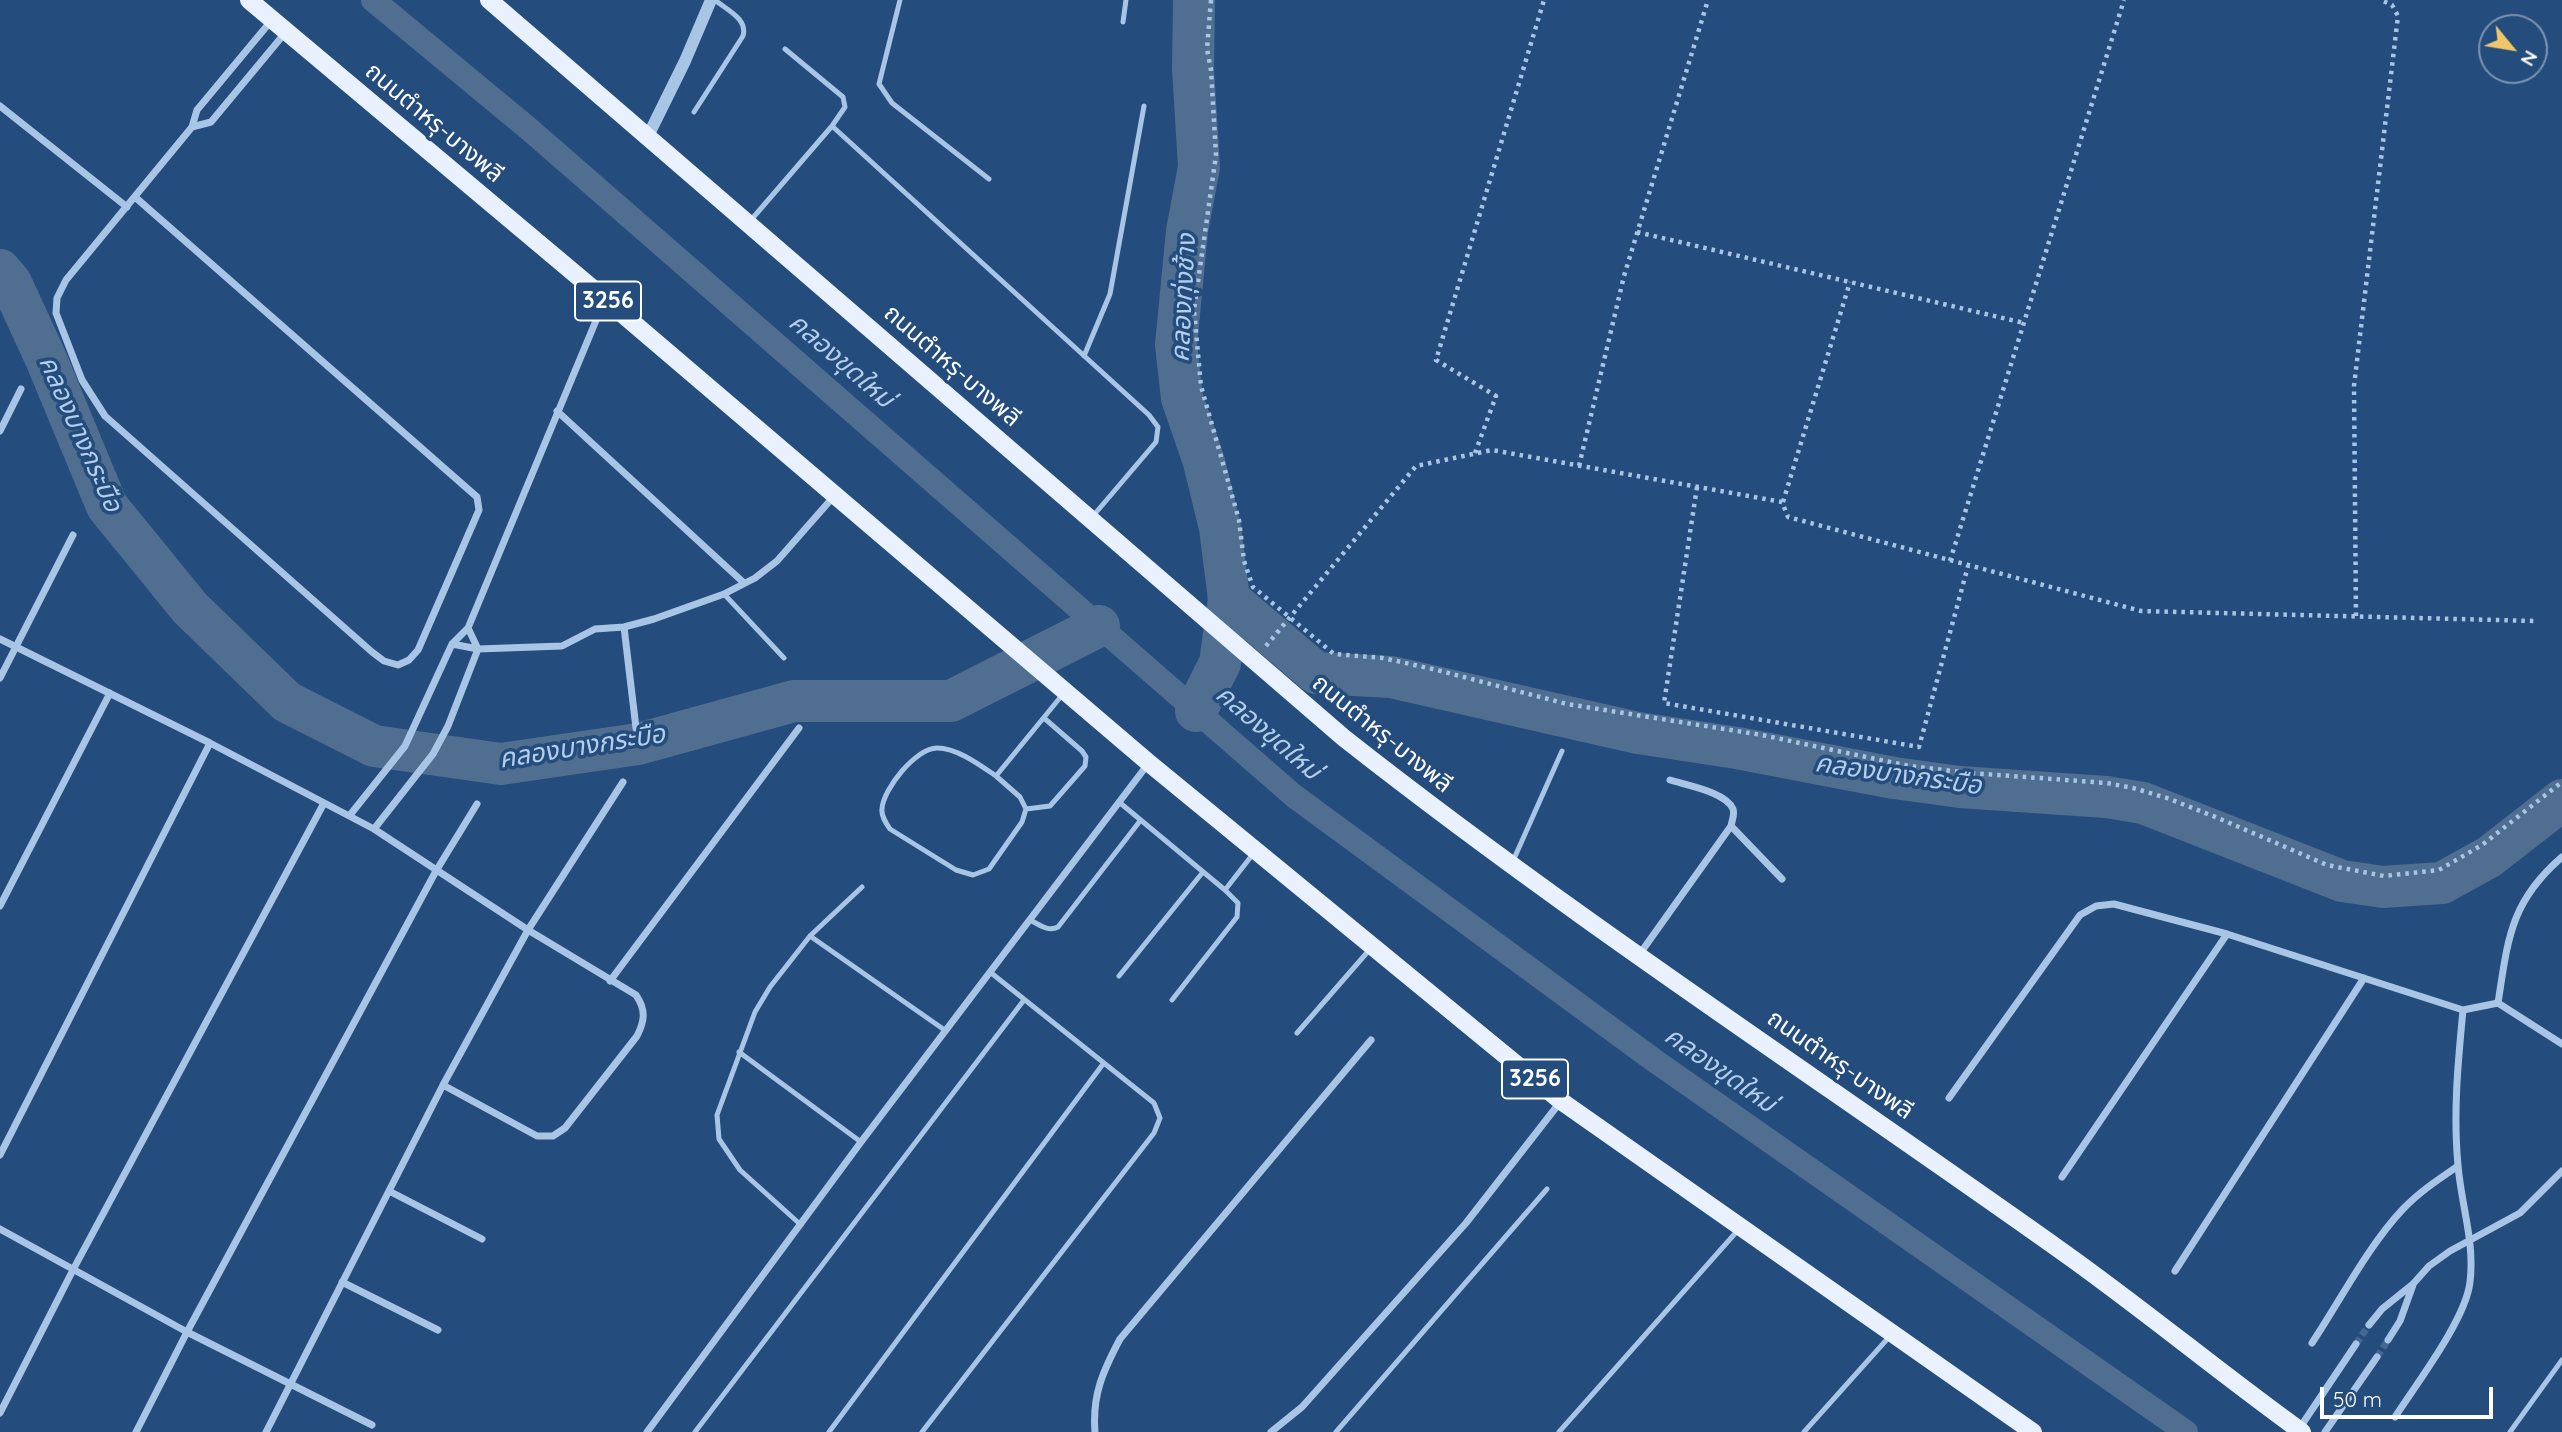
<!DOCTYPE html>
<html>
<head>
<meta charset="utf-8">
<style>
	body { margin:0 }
	#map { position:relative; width:2562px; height:1432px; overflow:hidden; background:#244c7c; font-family:Quicksand,sans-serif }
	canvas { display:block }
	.north { position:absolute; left:2478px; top:14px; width:70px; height:70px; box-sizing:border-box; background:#244c7c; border:2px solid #7c94b0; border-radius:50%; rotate:120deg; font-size:19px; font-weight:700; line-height:28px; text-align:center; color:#fff }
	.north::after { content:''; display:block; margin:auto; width:24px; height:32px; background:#efc66c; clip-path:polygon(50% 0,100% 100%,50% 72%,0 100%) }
	.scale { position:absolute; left:2320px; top:1387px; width:173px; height:32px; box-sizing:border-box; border:4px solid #fff; border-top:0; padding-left:9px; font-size:21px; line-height:24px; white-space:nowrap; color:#fff; -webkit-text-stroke:5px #244c7c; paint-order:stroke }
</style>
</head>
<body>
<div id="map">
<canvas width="2562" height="1432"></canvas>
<div class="north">N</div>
<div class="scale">50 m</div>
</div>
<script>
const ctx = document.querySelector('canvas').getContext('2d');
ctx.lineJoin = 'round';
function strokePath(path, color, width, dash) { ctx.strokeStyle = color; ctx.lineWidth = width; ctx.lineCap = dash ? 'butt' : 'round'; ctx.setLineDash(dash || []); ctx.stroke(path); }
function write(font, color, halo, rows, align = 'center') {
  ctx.font = font + ' Quicksand,"Noto Sans Thai",sans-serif'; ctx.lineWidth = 7; ctx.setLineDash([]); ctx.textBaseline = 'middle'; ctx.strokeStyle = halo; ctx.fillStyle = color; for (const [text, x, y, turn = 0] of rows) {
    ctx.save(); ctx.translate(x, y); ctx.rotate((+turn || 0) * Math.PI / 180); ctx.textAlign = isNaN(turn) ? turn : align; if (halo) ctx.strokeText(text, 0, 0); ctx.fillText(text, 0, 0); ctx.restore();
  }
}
const canal = new Path2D(`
	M 373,0 L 529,129 L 1294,796 L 1655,1061 L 2186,1432`);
const river = new Path2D(`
	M 1194,0 L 1193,69 L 1199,167 L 1187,231 L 1176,345 L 1182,398 L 1204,462 L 1220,528 L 1229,599 L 1220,663 L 1196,711
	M 0,270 L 11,283 L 46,359 L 107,506 L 190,608 L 287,702 L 374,746 L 501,764 L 638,744 L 794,701 L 951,701 L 1099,626
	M 1229,599 L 1316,673 L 1391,677 L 1638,733 L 1737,748 L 1894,778 L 1960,787 L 2106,797 L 2143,803 L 2342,881 L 2383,887 L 2442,883 L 2489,857 L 2562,800`);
const minorTunnel = new Path2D(`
	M 2356,1344 L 2369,1325
	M 2377,1357 L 2388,1340`);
const path = new Path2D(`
	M 1637,232 L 2024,323
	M 1475,453 L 1496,396 L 1436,360 L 1544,0
	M 1579,466 L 1624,276 L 1708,0
	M 1697,487 L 1664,703 L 1919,747 L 1968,566
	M 1783,502 L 1850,282
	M 1950,561 L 2124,0
	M 2356,616 L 2354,386 L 2398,16 L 2392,5 L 2381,0
	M 1266,646 L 1416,466 L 1492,450 L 1782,502 L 1788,517 L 2141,611 L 2536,621`);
const service = new Path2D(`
	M 900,0 L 879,84 L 892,103 L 989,179
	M 1123,22 L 1126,0
	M 694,112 L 743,36 C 748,19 727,10 715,0
	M 832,126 L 1149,415 L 1158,427 L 1156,442 L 1093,516
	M 751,220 L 832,126 L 845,107 L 843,97 L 785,49
	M 1084,356 L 1110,294 L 1144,106
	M 724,594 L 784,658
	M 996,776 C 980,765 957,748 937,748 C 916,748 883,789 882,809 C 881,816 886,823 890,829 L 956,870 L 973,875 L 989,869 L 1022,822 L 1026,809 L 1020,797 L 996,776 L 1063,694
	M 1119,802 L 1225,890 L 1253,854
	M 1026,809 L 1050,806 L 1085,766 L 1086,757 L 1082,751 L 1044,718
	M 1513,861 L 1562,751
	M 1030,920 C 1040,925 1048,932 1058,927 L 1140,821
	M 810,936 L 946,1031
	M 1119,976 L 1203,872
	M 1172,1000 L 1237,917 L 1238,903 L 1225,890
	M 1297,1033 L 1371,948
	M 739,1052 L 861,1142
	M 801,1225 L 740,1170 L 719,1139 L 717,1115 L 755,1012 L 770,987 L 810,936 L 862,887
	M 695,1432 L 1024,1000
	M 829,1432 L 1103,1064
	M 922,1432 L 1154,1133 L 1160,1118 L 1154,1103 L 990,972
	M 1336,1432 L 1547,1189
	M 1559,1432 L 1739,1229
	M 1804,1432 L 1890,1336
	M 2510,1432 L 2562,1360`);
const minor = new Path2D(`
	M 0,106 L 127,207
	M 192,127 L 211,122 L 285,33
	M 135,197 L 477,497 L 479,510 L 418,650 L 409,660 L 398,665 L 384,661 L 372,652 L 105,416 L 82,380 L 56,313 L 57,298 L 66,280 L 192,127 L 197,110 L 271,21
	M 557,411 L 744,583
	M 0,431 L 21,389
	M 624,627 L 636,728
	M 0,639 L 210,743 L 374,829 L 528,930 L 636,995 C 646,1010 645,1020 637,1036 L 565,1128 L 553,1136 L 537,1136 L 443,1085
	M 452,644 L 478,649 L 562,646 L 595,629 L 624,627 L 654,619 L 724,594 L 755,578 L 777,561 L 835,495
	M 0,678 L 73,535
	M 1670,780 C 1686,785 1726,792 1733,809 C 1735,815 1732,820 1731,826 L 1782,879
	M 350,815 L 405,746 L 452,644 L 468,628 L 605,299
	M 374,829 L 433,754 L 448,726 L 478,649 L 468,628
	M 0,906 L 110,693
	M 1639,955 L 1731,826
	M 610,981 L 799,728
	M 2498,1003 L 2562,1044
	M 1949,1098 L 2080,915 L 2096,906 L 2114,904 L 2227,934 L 2463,1010 L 2498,1003 C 2508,939 2510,902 2562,857
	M 0,1155 L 210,743
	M 2062,1177 L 2227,934
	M 389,1191 L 482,1239
	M 0,1229 L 187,1332 L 372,1425
	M 2175,1271 L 2364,978
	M 342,1282 L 438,1330
	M 2369,1325 L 2382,1309 L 2413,1284 L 2429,1266 L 2450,1251 L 2520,1213 L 2562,1171
	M 2388,1340 L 2400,1321 L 2413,1285
	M 2312,1343 C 2340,1301 2368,1246 2403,1209 C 2419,1192 2439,1179 2458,1166
	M 0,1413 L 74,1268 L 324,803
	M 2395,1417 C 2417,1383 2466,1319 2470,1282 C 2475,1242 2461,1204 2458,1165 C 2453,1113 2458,1062 2463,1010
	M 2299,1429 L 2356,1344
	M 136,1432 L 187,1332 L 436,871 L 477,804
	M 266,1432 L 443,1085 L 528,930 L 623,782
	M 647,1432 L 861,1142 L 1148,764
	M 1095,1432 C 1092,1395 1103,1371 1120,1339 L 1371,1040
	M 1271,1432 L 1302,1407 L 1466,1223 L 1561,1101
	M 2325,1432 L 2377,1357`);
const tertiary = new Path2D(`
	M 648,136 L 685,61 L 711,0`);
const primary = new Path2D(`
	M 249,0 L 605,299 L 1149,763 L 1561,1101 L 2033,1432
	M 489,0 L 1344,738 C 1574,919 1821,1080 2060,1250 C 2142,1308 2220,1373 2302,1432`);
const pathBridge = new Path2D(`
	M 1211,0 L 1207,49 L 1211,70 L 1216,155 L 1194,310 L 1201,386 L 1239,520 L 1244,561 L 1253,587 L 1334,654 L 1383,658 L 1437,670 L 1567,704 L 1762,735 L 1909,766 L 1970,773 L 2107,783 L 2133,788 L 2167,798 L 2218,818 L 2327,865 L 2384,876 L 2439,870 L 2482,845 L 2562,782`);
const shields = [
	[608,301,66],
	[1535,1079,66]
];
const shieldNames = [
	["3256",608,301],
	["3256",1535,1079]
];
const streetNames = [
	["ถนนตำหรุ-บางพลี",434,123,40],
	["ถนนตำหรุ-บางพลี",952,366,41],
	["ถนนตำหรุ-บางพลี",1382,734,39],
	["ถนนตำหรุ-บางพลี",1840,1065,35]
];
const waterNames = [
	["คลองทุ่งช้าง",1184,298,-87],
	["คลองขุดใหม่",841,361,41],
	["คลองบางกระบือ",80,434,66],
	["คลองขุดใหม่",1268,733,41],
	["คลองบางกระบือ",582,747,-9],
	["คลองบางกระบือ",1898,775,8],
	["คลองขุดใหม่",1720,1070,35]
];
strokePath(canal, '#506e90', 24);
strokePath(river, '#506e90', 42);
strokePath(minorTunnel, '#456790', 7, [7, 3.5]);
strokePath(path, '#a8c5e5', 4.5, [3.5, 5]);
strokePath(service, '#a8c5e5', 5);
strokePath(minor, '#a8c5e5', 7);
strokePath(tertiary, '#a8c5e5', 12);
strokePath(primary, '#e8f1fd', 18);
strokePath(pathBridge, '#a8c5e5', 4.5, [3.5, 5]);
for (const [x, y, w] of shields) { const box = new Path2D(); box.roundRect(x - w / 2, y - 19.5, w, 39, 5); ctx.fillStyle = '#244c7c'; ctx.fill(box); strokePath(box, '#fff', 2); }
write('bold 23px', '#fff', null, shieldNames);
write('24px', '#fff', '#244c7c', streetNames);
write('italic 26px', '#b3cfed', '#244c7c', waterNames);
</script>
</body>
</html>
